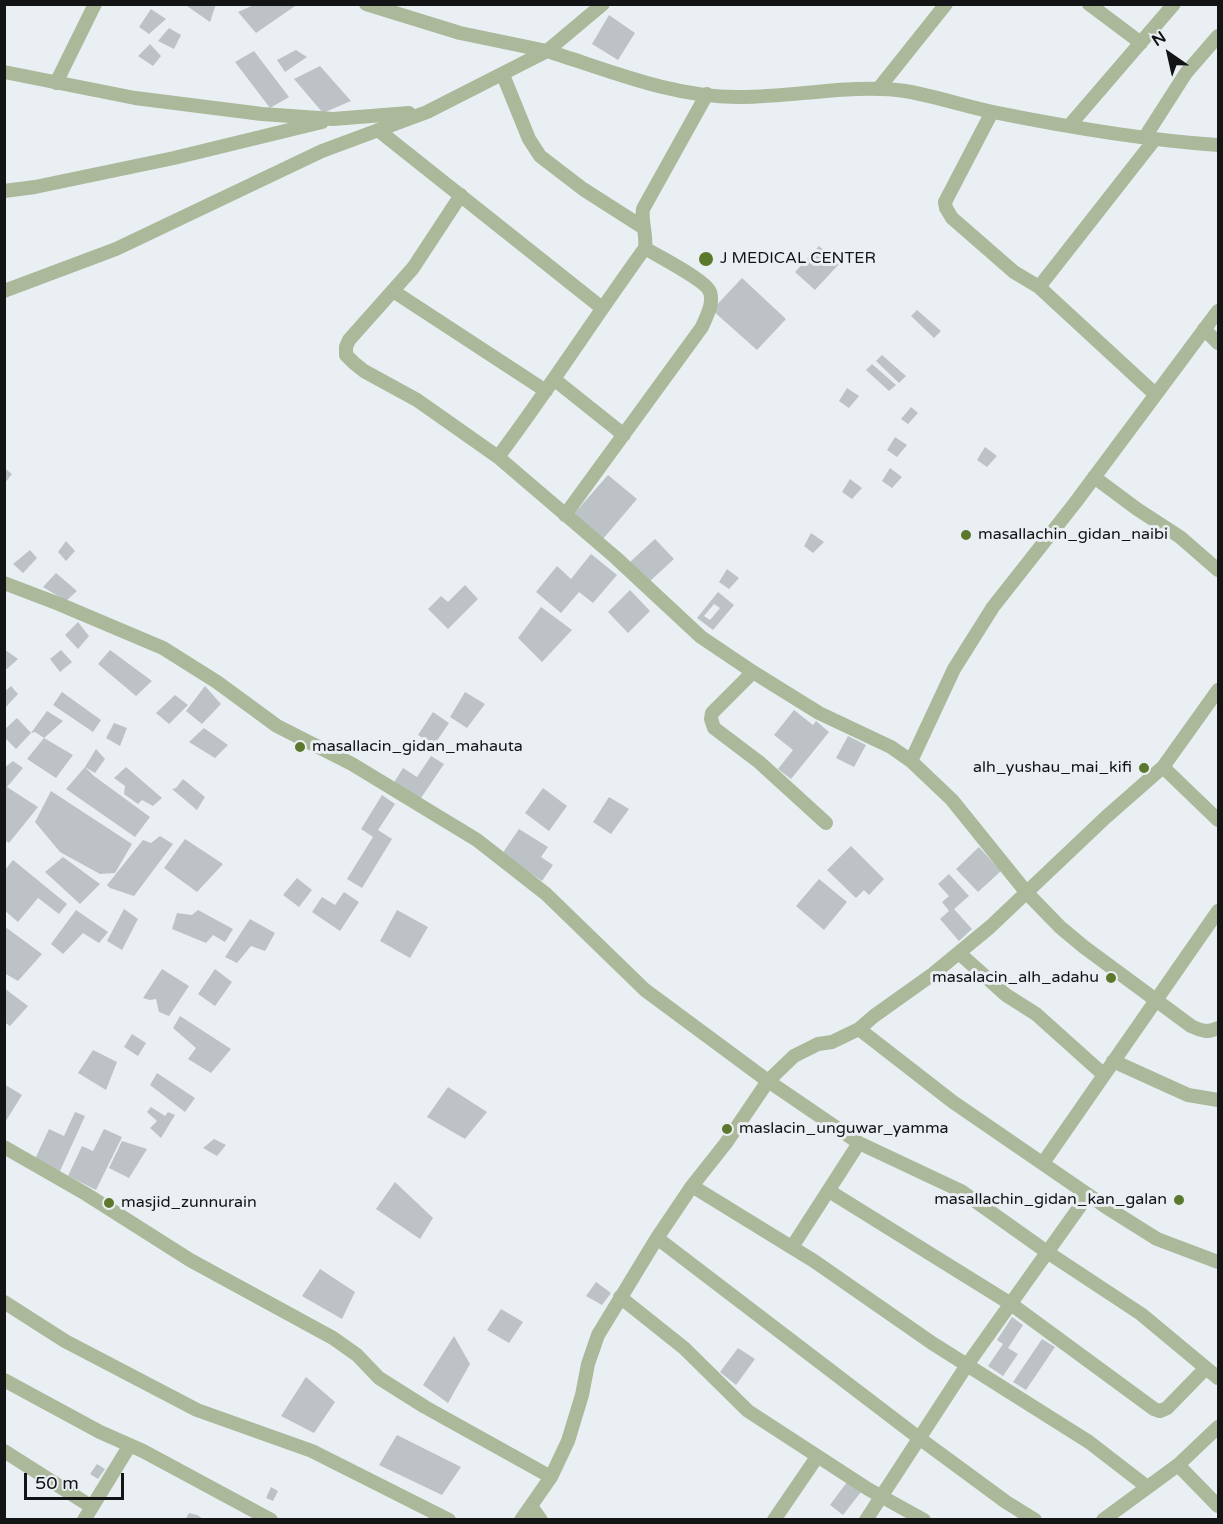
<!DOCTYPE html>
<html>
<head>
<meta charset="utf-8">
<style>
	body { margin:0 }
	#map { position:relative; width:1223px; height:1524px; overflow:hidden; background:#eaeff4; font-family:"Varela Round",sans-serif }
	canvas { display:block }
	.frame { position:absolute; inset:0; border:6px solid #131416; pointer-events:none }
	.north { position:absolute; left:1139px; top:24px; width:60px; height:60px; -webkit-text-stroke:4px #eaeff4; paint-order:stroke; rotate:326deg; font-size:16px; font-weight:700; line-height:24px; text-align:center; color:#131416 }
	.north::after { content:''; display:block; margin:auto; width:21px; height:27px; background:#131416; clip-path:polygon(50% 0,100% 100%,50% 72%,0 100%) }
	.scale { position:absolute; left:24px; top:1473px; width:100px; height:27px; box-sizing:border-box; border:3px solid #131416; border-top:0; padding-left:8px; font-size:18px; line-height:21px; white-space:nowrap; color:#131416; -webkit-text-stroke:4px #eaeff4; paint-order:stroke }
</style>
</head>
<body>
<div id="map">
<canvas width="1223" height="1524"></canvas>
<div class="frame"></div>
<div class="north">N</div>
<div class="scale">50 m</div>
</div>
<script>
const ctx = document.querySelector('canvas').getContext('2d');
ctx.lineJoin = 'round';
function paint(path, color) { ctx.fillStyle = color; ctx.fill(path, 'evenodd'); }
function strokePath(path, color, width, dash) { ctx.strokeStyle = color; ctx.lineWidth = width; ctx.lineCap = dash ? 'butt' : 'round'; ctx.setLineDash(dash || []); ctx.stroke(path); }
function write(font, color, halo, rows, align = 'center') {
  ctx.font = font + ' "Varela Round",sans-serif'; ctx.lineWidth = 6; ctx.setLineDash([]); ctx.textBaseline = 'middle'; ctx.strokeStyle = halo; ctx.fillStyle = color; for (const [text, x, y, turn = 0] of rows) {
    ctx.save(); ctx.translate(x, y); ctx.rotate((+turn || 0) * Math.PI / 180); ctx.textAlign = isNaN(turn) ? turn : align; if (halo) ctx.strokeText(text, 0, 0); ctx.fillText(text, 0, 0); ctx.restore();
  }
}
const building = new Path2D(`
	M 184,4 L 216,4 L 210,22 Z
	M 256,4 L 298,4 L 256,33 L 238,12 Z
	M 151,9 L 166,19 L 149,34 L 139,27 Z
	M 609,15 L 635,33 L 618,60 L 592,44 Z
	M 169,28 L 181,35 L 174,49 L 158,41 Z
	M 150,44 L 161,56 L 153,66 L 138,56 Z
	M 296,50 L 307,57 L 285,72 L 277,60 Z
	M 254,51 L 289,97 L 270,108 L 235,62 Z
	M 320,66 L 351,101 L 323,113 L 294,79 Z
	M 819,246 L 839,264 L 815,290 L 795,272 Z
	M 742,278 L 786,319 L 757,350 L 712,310 Z
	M 917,310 L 941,331 L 934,338 L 911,316 Z
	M 882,355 L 906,376 L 899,383 L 876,361 Z
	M 872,364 L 896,385 L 889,391 L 866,370 Z
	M 847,388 L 859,396 L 849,408 L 839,401 Z
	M 911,407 L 918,413 L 908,424 L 901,419 Z
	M 895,437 L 907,445 L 897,457 L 887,450 Z
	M 985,447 L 997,456 L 987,467 L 977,460 Z
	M 4,468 L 12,474 L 4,484 Z
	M 890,468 L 902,477 L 892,488 L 882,481 Z
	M 608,475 L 637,499 L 602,540 L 573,515 Z
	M 850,479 L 862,488 L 852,499 L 842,492 Z
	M 811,533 L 824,542 L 813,553 L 804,546 Z
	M 655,539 L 674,559 L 649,582 L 630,562 Z
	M 66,541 L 75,551 L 66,561 L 58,552 Z
	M 30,550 L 37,558 L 23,573 L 13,564 Z
	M 591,554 L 617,575 L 593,603 L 579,592 L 561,613 L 536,592 L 557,566 L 571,579 Z
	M 727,569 L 739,578 L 729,589 L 719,582 Z
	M 56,573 L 77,591 L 66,601 L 43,587 Z
	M 465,585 L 478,599 L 448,629 L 428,609 L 441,596 L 448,602 Z
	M 630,590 L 650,611 L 628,633 L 608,612 Z
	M 718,592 L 734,605 L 713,630 L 697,618 ZM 714,604 L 720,608 L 710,620 L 704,616 Z
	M 541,607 L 572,630 L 542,662 L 518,638 Z
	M 78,622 L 89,636 L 78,649 L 65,635 Z
	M 4,649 L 18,659 L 7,669 L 4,667 Z
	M 61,650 L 72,662 L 60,672 L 50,659 Z
	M 110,650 L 152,681 L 136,696 L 98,664 Z
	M 11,686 L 18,694 L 4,709 L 4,692 Z
	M 205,686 L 221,704 L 202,724 L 186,711 Z
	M 62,692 L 101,720 L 93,732 L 53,705 Z
	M 465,692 L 485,704 L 467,728 L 450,717 Z
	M 175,695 L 188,705 L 169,724 L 156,713 Z
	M 794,710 L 813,725 L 816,721 L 829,732 L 791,779 L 778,769 L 793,750 L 774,735 Z
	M 47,711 L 63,721 L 44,738 L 73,755 L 56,778 L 27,759 L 44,738 L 35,732 L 31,733 Z
	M 433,712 L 449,723 L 434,745 L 418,735 Z
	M 17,718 L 31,733 L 16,749 L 4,737 L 4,730 Z
	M 114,723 L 127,728 L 120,746 L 106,738 Z
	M 204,728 L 228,745 L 215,758 L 189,742 Z
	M 848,736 L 866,745 L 854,767 L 836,758 Z
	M 96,749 L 105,759 L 95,773 L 85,767 L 94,776 L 150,817 L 135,837 L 66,789 L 85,767 Z
	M 431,756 L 444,764 L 419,801 L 393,784 L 403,768 L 417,777 Z
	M 13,761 L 23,768 L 7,787 L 38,807 L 9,843 L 4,840 L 4,768 Z
	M 126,767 L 162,798 L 153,806 L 142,800 L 138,804 L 124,794 L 125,786 L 114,778 Z
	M 183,779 L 205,797 L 197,810 L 172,789 L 176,788 Z
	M 543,788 L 567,806 L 549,831 L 525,813 Z
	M 51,791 L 132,844 L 115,873 L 100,874 L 60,852 L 35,822 Z
	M 382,795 L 395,804 L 378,830 L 392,839 L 362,888 L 347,879 L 373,837 L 361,829 Z
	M 609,797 L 629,809 L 611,834 L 593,822 Z
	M 519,829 L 548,847 L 541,857 L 553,865 L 542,881 L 502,854 Z
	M 160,836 L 173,844 L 134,896 L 110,888 L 107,885 L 143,840 L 151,843 Z
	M 185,839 L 223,864 L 197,892 L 164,868 Z
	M 851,846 L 884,879 L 869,895 L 864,890 L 856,898 L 827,870 Z
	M 979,847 L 1001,871 L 978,892 L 956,869 Z
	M 63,857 L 100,884 L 80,904 L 45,872 Z
	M 13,860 L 67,904 L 59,914 L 38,898 L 18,922 L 4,910 L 4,871 Z
	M 949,874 L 969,896 L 954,909 L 972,929 L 959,941 L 940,919 L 949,911 L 942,902 L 949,896 L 938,884 Z
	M 297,878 L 312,890 L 299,907 L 283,895 Z
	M 819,879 L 847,902 L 824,930 L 796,906 Z
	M 344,892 L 359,902 L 340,931 L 312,912 L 322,897 L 335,905 Z
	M 124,909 L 138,919 L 122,950 L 107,941 Z
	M 76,910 L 108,932 L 99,943 L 83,933 L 63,954 L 51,944 Z
	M 198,910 L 233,929 L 225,942 L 213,935 L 206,943 L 172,929 L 177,913 L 192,915 Z
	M 397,910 L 428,927 L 410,958 L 380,941 Z
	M 250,919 L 275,933 L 265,951 L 251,946 L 237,963 L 225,957 Z
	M 4,926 L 42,954 L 18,981 L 4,973 Z
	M 162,969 L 189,986 L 169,1016 L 159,1012 L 156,999 L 150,1000 L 143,998 Z
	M 215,969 L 232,982 L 215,1006 L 198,994 Z
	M 4,988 L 28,1006 L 10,1026 L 4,1022 Z
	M 180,1016 L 231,1049 L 211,1073 L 188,1059 L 196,1048 L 173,1028 Z
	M 132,1034 L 146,1043 L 138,1056 L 124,1047 Z
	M 93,1050 L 117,1062 L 106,1090 L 78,1073 Z
	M 157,1073 L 195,1098 L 185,1112 L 150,1085 Z
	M 4,1084 L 22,1095 L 4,1124 Z
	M 448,1087 L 487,1112 L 465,1139 L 427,1117 Z
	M 151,1107 L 165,1116 L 168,1112 L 175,1115 L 161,1138 L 150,1128 L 157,1121 L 147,1112 Z
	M 75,1112 L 85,1116 L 60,1171 L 35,1159 L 49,1129 L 64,1136 Z
	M 104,1129 L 122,1137 L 96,1190 L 68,1176 L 82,1146 L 93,1151 Z
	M 214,1139 L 226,1145 L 217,1156 L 203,1148 Z
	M 122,1141 L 147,1149 L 129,1178 L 109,1168 Z
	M 395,1182 L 433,1218 L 420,1239 L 376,1209 Z
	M 320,1269 L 355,1292 L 342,1319 L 302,1296 Z
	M 596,1282 L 611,1293 L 602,1305 L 586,1296 Z
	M 501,1309 L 523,1322 L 509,1343 L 487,1330 Z
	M 1012,1317 L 1023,1325 L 1008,1348 L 1018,1354 L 1003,1376 L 988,1366 L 1003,1344 L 997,1340 Z
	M 454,1336 L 470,1364 L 448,1403 L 423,1385 Z
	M 1042,1339 L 1055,1347 L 1026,1390 L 1013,1382 Z
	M 738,1348 L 755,1359 L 736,1385 L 720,1372 Z
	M 306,1377 L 335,1402 L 314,1433 L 281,1416 Z
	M 397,1435 L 461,1467 L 442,1495 L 379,1465 Z
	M 97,1464 L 105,1469 L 98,1479 L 90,1474 Z
	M 847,1482 L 861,1492 L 843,1515 L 830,1505 Z
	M 271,1487 L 278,1491 L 273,1501 L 266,1498 Z
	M 189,1513 L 197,1515 L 205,1520 L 185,1520 Z`);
const street = new Path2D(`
	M 366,4 L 460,33 L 547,51 L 603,4
	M 1089,4 L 1141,43
	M 4,72 L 135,98 L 262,114 L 333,119 L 409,113
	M 503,75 L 529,139 L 540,156 L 583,189 L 644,228
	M 56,83 L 95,4
	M 879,88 L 946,4
	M 992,112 L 945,202 L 946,208 L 952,218 L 1014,272 L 1039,287 L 1155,394
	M 1069,126 L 1174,4
	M 378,130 L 602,308
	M 1145,137 L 1186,73 L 1218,36
	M 4,191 L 35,187 L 174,158 L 322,122
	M 461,195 L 413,268 L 349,340 L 346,347 L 346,355 L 354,363 L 364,371 L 417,400 L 498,457 L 615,557 L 701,637 L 753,672 L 819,713 L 891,747 L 911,761 L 952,800 L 1027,893 L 1060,927 L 1084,947 L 1191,1026 C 1202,1031 1208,1033 1218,1028
	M 1039,287 L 1155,139
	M 4,291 L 116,249 L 322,151 L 427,112 L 547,51 C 609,70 671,97 737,97 C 790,98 853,83 905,91 C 935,96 964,106 993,112 C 1067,127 1143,140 1218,145
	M 393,291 L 546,391
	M 1204,329 L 1218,343
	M 555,380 L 624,435
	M 498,457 C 549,389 595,317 645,248 C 647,234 641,223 643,209 L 707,94
	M 1094,477 L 1137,509 L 1180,537 L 1218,570
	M 565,515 L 702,327 C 706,317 714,304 710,292 C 706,280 657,256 645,248
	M 4,583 L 59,604 L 163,648 L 217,682 L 277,726 L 352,764 L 477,840 L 546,894 L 645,990 L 768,1081 L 859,1143 L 961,1191 L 1047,1252 L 1141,1314 L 1218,1378
	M 753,672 L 712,713 L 711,719 L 714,728 L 759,762 L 826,823
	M 911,761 L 954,669 L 993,607 L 1075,503 L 1218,311
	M 1163,767 L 1218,820
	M 959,953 L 1006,995 L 1036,1014 L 1104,1075
	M 859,1029 L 953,1102 L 1106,1207 L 1157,1239 L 1218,1262
	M 1113,1061 L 1188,1095 L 1218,1100
	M 4,1147 L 86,1194 L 190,1260 L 333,1338 L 357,1355 L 379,1378 L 425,1407 L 551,1477
	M 1043,1163 L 1218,911
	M 692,1186 L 814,1261 L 932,1343 L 1089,1442 L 1146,1486
	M 829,1191 L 1011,1304 L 1154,1409 L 1160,1411 L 1167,1408 L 1206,1368
	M 657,1238 L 919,1438 L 1006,1502 L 1035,1520
	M 792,1247 L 859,1143
	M 620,1297 L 684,1348 L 748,1411 L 868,1489 L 924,1520
	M 4,1302 L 65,1341 L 197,1410 L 312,1451 L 449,1520
	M 4,1380 L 100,1432 L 143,1451 L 271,1520
	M 4,1451 L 92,1507
	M 1178,1465 L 1218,1506
	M 531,1506 L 541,1520
	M 84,1520 L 130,1445
	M 521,1520 L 551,1477 L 568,1441 L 582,1395 L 588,1364 L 598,1335 L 657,1238 L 692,1186 L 726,1143 L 768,1081 L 794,1056 L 818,1044 L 832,1042 L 859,1029 L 874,1016 L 933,974 L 990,927 L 1106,817 L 1163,767 L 1218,690
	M 774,1520 L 817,1457
	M 866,1520 L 967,1365 L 1088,1195
	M 1103,1520 L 1178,1465 L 1218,1427`);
const markers = [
	[706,259,8,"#5c782d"],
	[966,535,6,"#5c782d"],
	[300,747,6,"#5c782d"],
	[1144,768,6,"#5c782d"],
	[1111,978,6,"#5c782d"],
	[727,1129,6,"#5c782d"],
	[1179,1200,6,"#5c782d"],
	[109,1203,6,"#5c782d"]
];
const poiNames = [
	["J MEDICAL CENTER",720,259],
	["masallachin_gidan_naibi",978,535],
	["masallacin_gidan_mahauta",312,747],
	["alh_yushau_mai_kifi",1132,768,"right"],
	["masalacin_alh_adahu",1099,978,"right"],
	["maslacin_unguwar_yamma",739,1129],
	["masallachin_gidan_kan_galan",1167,1200,"right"],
	["masjid_zunnurain",121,1203]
];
paint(building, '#bdc2c7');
strokePath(street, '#abb89a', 14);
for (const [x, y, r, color] of markers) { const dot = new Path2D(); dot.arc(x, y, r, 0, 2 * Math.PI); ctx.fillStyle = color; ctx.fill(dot); strokePath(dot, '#eaeff4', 2); }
write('16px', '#131416', '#eaeff4', poiNames, 'left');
</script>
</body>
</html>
